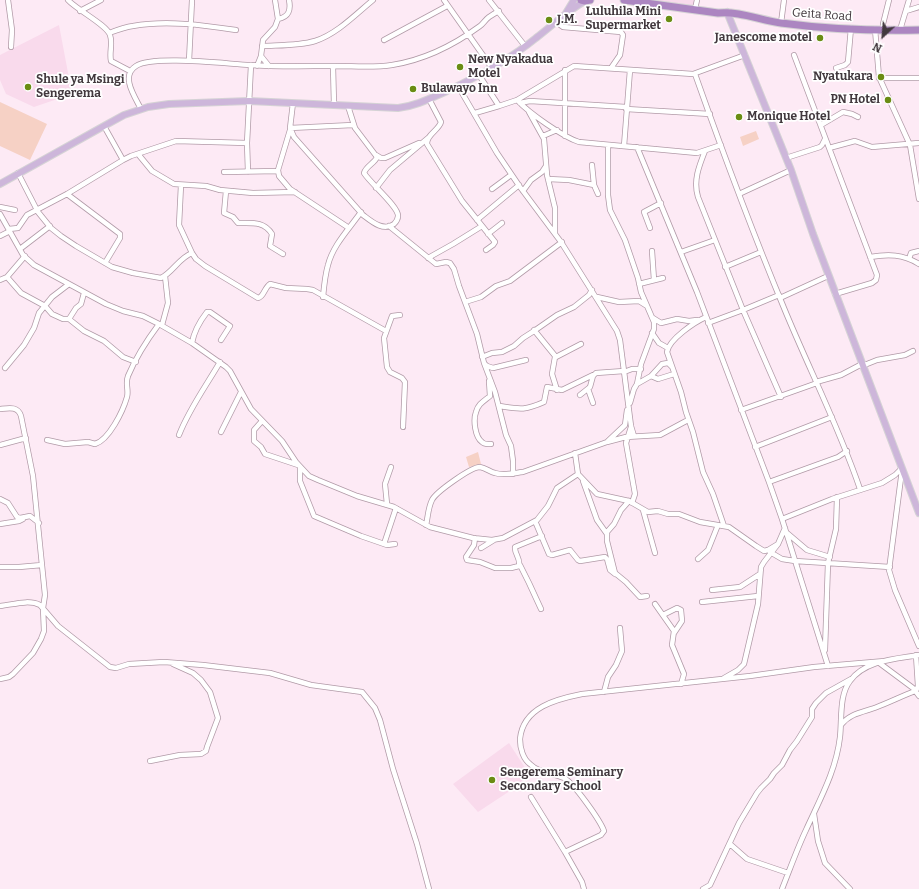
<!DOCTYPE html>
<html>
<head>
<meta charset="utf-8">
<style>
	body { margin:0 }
	#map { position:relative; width:919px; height:889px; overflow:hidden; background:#fdeaf5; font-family:Bitter,serif }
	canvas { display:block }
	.north { position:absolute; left:863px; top:16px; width:40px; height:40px; -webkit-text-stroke:3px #fff; paint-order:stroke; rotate:206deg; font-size:11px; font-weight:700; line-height:16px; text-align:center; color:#42393e }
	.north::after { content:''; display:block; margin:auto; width:14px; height:18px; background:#42393e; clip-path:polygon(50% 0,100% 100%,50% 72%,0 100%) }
</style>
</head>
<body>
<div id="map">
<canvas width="919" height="889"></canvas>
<div class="north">N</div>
</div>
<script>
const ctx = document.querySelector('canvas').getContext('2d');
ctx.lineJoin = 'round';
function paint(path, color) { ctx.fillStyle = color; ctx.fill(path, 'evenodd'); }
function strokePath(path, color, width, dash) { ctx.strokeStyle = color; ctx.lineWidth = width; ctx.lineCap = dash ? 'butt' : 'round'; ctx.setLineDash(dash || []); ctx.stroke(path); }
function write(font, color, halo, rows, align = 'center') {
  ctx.font = font + ' Bitter,serif'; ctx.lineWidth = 3.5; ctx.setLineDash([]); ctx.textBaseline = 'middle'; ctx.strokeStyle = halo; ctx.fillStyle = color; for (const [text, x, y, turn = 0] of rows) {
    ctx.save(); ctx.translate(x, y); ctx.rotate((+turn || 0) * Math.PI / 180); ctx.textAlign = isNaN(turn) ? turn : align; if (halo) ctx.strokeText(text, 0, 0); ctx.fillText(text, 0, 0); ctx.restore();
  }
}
const built = new Path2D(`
	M 654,0 L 695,0 L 694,8 Z
	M 59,25 L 72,94 L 34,107 L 6,94 L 0,80 L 0,55 Z
	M 509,743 L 531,777 L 478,812 L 453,784 Z`);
const green = new Path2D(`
	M 0,102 L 47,124 L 30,160 L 0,146 Z
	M 756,131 L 759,139 L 743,146 L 740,137 Z
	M 478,452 L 481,464 L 469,467 L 466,457 Z`);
const minor = new Path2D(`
	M 8,0 L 12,30 L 11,47
	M 68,0 C 77,10 107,25 110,35 C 113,43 109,53 111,61 L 130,71
	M 444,0 L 492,68
	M 489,0 L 525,46
	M 695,9 L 697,0
	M 80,11 L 101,0
	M 906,11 L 919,7
	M 278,19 C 289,17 291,10 289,0
	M 556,22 L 563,27 L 621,32 L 623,35 L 620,55 L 611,68
	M 781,23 L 784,0
	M 875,29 L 879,77 L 910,145 L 919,199
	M 883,29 L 883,24 L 889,0
	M 900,30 L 909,0
	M 109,33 C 117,30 125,27 133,26 C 166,20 203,25 236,30
	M 384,40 L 447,6
	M 262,46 C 279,45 298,46 315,41 C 337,34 356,14 373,0
	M 794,55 L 877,275 L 876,280 L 872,283 L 835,294
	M 261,56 L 269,66
	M 189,61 L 192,0
	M 257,66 L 261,56 L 263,40 L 275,27 L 278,19 L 275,0
	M 333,66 L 334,105
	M 836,68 L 845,65 L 848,62 L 851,28
	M 695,74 C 723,153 752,231 784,308 C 809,369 839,427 860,489
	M 479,75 L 499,106 L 517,100 L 574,66 L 693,74 L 745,55
	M 879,78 L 919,78
	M 458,86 L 497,153 L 520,187 L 561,242 L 617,331 L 620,340 L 631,426 L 634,436
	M 429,99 L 441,122 C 439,130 426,135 427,144 L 462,201 L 495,242 L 493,245 L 486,250
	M 517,100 C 529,113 563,137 579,142 L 697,153 L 721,145
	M 293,103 L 290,128 L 294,137 L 363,215 C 371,221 383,232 394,224 C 396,222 398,219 398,216 C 399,207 370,183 364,173 C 366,166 375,163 377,157 L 355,128 L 348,106
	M 520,103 L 530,101 L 626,107
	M 141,109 C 135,97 120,76 136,66 C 153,55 227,64 250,65 C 278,67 307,66 335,66 C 354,66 373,68 392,65 C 424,60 454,45 480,26 C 483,24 485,20 489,17 C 492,15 495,13 499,11
	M 626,109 L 710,114
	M 529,112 L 544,139 L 547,175 L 555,208 L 555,233
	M 475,113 L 499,106
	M 821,125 L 843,112 L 852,114 L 858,117
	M 104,126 L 123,160
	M 290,128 L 353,125
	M 290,130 L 278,170 L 279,176 L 290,189 L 349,228
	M 543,136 L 557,130
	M 565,136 L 565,70
	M 608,145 L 608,195 L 610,210 L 625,240 L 638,278 L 641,292 L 654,322 L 654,329 L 641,364 L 637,384
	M 624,146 L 630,70
	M 637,147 L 697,292 L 769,482 L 782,519 L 828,666
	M 829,148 L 855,141 L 872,147 L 919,143
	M 705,151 C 699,166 693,181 698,197 L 743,310 L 781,397
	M 138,154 L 152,171 L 174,184 L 206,186 L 220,190 L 253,193 L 295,192
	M 376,155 L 381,158 L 385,158 L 419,143
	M 786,158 L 820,147 L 822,145 L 825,139
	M 592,165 L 594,185
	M 224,172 L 278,171
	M 248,172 L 247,143 L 251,65
	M 18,173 L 38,212 L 51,228 L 61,236 L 76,246 L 112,267 L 133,273 L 161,278 C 173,272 179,258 192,253
	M 548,179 L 569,180 L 594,185 L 598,194
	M 181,185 L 179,225 L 192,253 L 196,259 L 205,266 L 258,298 C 264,297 264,288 270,284 L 286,288 L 307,289 L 313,290 L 386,331
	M 376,188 L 390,170 L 428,138
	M 492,189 L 511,175
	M 226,191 L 224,213 L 233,217 L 238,223 C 252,223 264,221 272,234 L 270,246 L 283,254
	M 523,191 L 531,180 L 542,172 L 546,166
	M 67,194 L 120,234 L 120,238 L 105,263
	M 739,194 L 791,170
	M 0,207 L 15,210
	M 0,214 L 23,255 L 34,265 L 106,304 L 123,311 L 143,316 L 159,324 L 192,343 L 226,367 L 230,371 L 251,409 L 282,441 L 296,462 L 309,476 L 318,480 L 357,496 L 394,507 L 430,527 L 473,538 L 492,540 L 503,538 L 537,520 L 548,506 L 557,488 L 578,474
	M 477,220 L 519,185
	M 389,226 L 436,264 L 446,262 L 450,263 L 454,269 L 459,286 L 477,334 L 484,363 L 495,392 L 506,435 L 511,446 L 513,461 L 513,474
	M 650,228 L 644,212 L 661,203
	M 9,229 L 18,228 L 27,215 L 67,194 L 123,160 L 131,156 L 176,141 L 247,143
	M 488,234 L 502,223
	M 0,236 L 10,231
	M 20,249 L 50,226
	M 652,251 L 654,280
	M 681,252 L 715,240
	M 870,257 C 888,254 903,254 919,264
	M 428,258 L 453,244 L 482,226
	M 909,259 L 911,253 L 919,251
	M 725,267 L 761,252
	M 7,277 L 21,293 L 45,306 L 52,314 L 63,319 L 69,319 L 76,308 L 81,304 L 84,293
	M 0,280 L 7,277 L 25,256
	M 639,284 L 663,278
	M 323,297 C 324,286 325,275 328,265 C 333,245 349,229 361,212
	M 597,297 L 619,302 L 639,301 L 647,306
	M 780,298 L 828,276
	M 465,302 L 481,297 L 496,286 L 510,281 L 562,242
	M 400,315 L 392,316 L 384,338 L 387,367 L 390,372 L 402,378 L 405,382 L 403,427
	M 706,317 C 695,322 669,339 667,352 L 681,392 L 686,412 L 693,432 L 703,472 L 713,494 L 724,526
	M 653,318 L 661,323 L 677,319 L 689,321 L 697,320
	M 69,319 L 84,331 L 104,341 L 123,357 L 136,362
	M 708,323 L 743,310 L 779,295
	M 162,325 L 168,303 L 165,276
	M 534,330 L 556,357 L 581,344
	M 652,333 L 659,343 L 668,348
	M 192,343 C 194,331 200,321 207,312 L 210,312 L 230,326 L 221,340
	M 482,357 L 492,353 L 502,352 L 514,346 L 523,338 L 534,331 L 557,315 L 574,307 L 589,295 L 592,290
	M 555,357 L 552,374 L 557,390
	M 485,364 L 487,366 L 493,368 L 526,360
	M 862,366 L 877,360 L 905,355 L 913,351
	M 5,368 L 24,345 L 34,328 L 39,313 L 52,297 L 69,284
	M 624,372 L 632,369 L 641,369
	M 651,376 L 658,379 L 674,374
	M 489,381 L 490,396 C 484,401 478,404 476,412 C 473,420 475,437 482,442 C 485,445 488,444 491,444
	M 816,382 L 841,375 L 862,364
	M 588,389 L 593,403
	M 580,395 L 590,387 L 593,376 L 596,373 L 624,371
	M 630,403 L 634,389 L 637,384 L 651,376 L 662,364 L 668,363 L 672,367
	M 499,406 C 519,409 524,411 544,402 L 547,387 L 562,390 L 593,375
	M 0,409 C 9,408 18,406 21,416 L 33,476 L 45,595 L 43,608 L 44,631 L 41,639 L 33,653 L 13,674 L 9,677 L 0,679
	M 741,410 L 817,383
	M 262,421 L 254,430 L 254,441 L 261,447 L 265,454 L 298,465
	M 631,427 L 626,443 L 635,494 L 632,503
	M 221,432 L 241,392
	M 179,435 C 189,409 206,386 220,362
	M 47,440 L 65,444 L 88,442 L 95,444 C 109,440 123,411 127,397 C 129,390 125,384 128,376 C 136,357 147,340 159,324
	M 608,441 L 625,425 L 627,410
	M 0,445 L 26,438
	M 755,447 L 832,417
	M 575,453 L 578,474 L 597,494 L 629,501 L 648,512 L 658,511 L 668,514 L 679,514 L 700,522 L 729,527 L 756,546 L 764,551 L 768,550 L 778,544
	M 300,467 L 300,481 L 314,516 L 361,536 L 387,545 L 395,544
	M 902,470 L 889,570 L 895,590 L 919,646
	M 583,481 L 597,520 L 607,534
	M 769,482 L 838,457 L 847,451
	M 0,499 L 8,503 L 17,517 L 20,518 L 30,516 L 39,523
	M 629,501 L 621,510 L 614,524 L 607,532 L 607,541 L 615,573 L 626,582 L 640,597 L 647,596
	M 387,504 L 385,484 L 391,467
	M 643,510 L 655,553
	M 782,519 L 832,499 L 882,483 L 895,475 L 902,468
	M 535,521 L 549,554 L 552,555 L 570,550 L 578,560 L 580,561 L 605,557 L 607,559 L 610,570 L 615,574
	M 0,524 L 19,521 L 23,519
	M 426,525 C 428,517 428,508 432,500 C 436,492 471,467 480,467 C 486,468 490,472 495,473 C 504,476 514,473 523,472 L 607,442 L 626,437 L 660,435 L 688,420
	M 787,533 L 807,550 L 830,557
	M 475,538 L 474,545 L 466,557 L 467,560 L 480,562 L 495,568 L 511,568 L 519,566 C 521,559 514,553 515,547 L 542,536
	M 384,544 L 396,508
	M 481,548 L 494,540
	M 770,552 L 782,559 L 795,561 L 890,567
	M 698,559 L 708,550 L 718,525
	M 520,565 L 529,583 L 541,609
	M 0,567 L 19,567 L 42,565
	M 712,590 L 740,587 L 760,574
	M 702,602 L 758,596
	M 655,604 L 674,631 L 672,645 L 684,674 L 681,684
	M 0,606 C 12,605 28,599 40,605 L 58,626 L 110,667 L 116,668 L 129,664 L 164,662 L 203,665 L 270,673 L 311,685 L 362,692 L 375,708 L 380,720 L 393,769 L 417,844 L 429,889
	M 663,615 L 677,608 L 681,610 L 682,621 L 674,633
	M 825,650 L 828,563 L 836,529 L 837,497
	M 878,662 L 913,688 L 919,696
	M 724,678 L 738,670 L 744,664 L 758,604 L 761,567 L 764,562 L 778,544 L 785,528
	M 916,691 L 918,686 L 916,655
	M 604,692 L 608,677 L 616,665 L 622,651 L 620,628
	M 841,725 C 850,713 864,712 877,707 C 890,702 902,696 915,691
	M 150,761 L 180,755 L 201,754 L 206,751 L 207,747 L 218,718 L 210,692 L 201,680 L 193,673 L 173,664
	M 531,797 L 565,852 L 582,882 L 584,889
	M 814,814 L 818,841 L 825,863 L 850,889
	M 730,844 L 747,859 L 788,873
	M 565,852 L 601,835 L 604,831 C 600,820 573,782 564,778 C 552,773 539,773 530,764 C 523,759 520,748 520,739 C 523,707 557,699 582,694 L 750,676 L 814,667 L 885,661
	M 703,889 L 710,885 L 739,823 L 757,793 L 761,788 L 770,779 L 774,773 L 782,765 L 790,750 L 797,741 L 812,717 L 812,709 L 816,703 L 826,693 L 851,679
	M 782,889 C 790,869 797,849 806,830 C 820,799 836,771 840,737 C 842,719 839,695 850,681 C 865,660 896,659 919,655`);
const major = new Path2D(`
	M 727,12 L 791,170 L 813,234 L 919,513
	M 566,13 L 574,0
	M 0,184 L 104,126 L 124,115 L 148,107 L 169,104 L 249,101 L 398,108 C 416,106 431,98 447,91 C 479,76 509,60 536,38 C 553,25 567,11 585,1`);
const highway = new Path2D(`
	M 581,0 L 585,1 L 590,0
	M 624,0 L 718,13 C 739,11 760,20 781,23 C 826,29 873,31 919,30`);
const markers = [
	[669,19,4,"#6a8c13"],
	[549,20,4,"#6a8c13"],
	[820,38,4,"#6a8c13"],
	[460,67,4,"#6a8c13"],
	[881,77,4,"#6a8c13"],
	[28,87,4,"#6a8c13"],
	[413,89,4,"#6a8c13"],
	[888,100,4,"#6a8c13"],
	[739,117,4,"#6a8c13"],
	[492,780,4,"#6a8c13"]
];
const poiNames = [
	["Luluhila Mini",661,12,"right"],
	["Supermarket",661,26,"right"],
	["J.M.",557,20],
	["Janescome motel",812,38,"right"],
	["New Nyakadua",468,60],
	["Motel",468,74],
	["Nyatukara",873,77,"right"],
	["Shule ya Msingi",36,80],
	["Sengerema",36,94],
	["Bulawayo Inn",421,89],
	["PN Hotel",880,100,"right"],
	["Monique Hotel",747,117],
	["Sengerema Seminary",500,773],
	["Secondary School",500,787]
];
const streetNames = [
	["Geita Road",822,15,4]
];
paint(built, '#f9daec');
paint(green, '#f6d1c5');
strokePath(minor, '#b19aa7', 6);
strokePath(major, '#d5d3d5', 8);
strokePath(highway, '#d5d3d5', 9);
strokePath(minor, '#fff', 4.5);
strokePath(major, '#cdb6da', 6);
strokePath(highway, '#ac86c1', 7);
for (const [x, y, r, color] of markers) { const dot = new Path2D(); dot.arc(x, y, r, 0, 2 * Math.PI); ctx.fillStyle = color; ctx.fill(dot); strokePath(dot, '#fff', 1.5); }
write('bold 12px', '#42393e', '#fff', poiNames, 'left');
write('12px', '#42393e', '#fff', streetNames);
</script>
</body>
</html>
